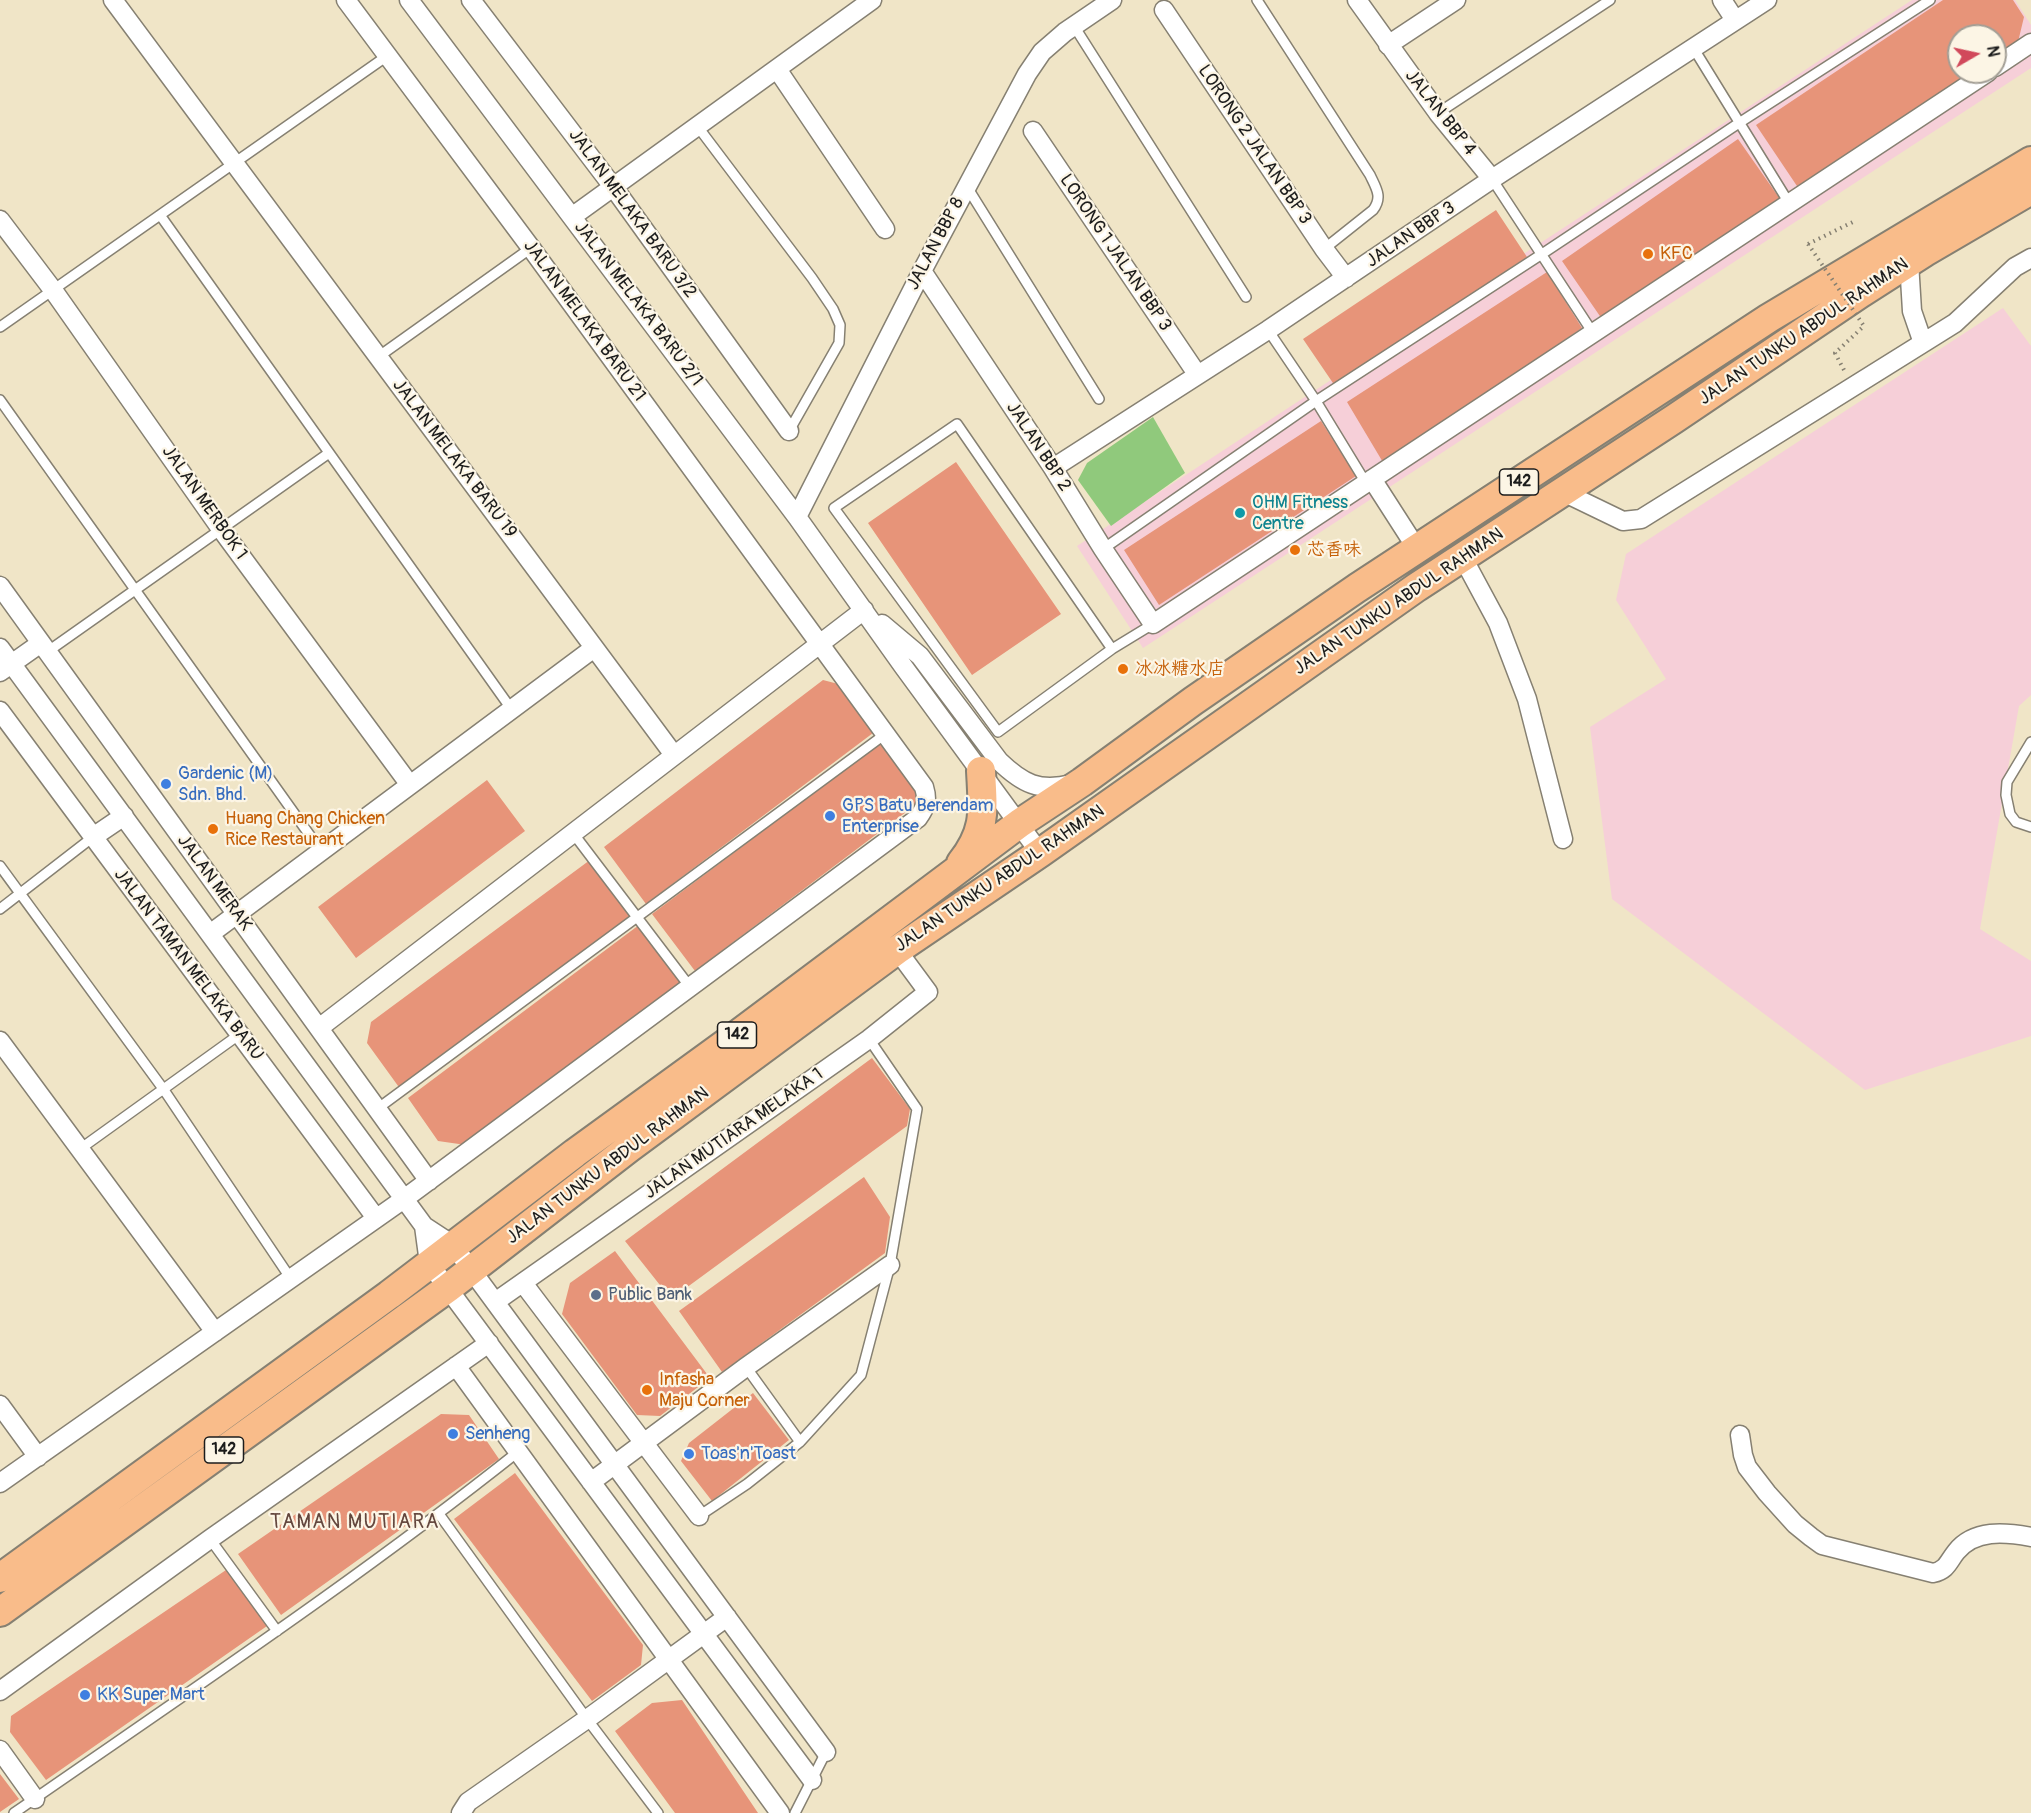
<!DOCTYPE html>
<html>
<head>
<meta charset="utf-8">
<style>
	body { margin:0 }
	#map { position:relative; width:2031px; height:1813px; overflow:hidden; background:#f0e5c7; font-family:Pangolin,sans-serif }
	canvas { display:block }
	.north { position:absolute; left:1947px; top:24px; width:60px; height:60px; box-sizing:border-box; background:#fcf5e5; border:2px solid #a29e95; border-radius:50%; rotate:81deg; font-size:16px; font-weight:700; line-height:24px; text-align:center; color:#1c1c1c }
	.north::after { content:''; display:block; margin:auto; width:21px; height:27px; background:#d1495b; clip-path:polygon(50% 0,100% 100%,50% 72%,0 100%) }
</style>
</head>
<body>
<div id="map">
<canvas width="2031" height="1813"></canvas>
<div class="north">N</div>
</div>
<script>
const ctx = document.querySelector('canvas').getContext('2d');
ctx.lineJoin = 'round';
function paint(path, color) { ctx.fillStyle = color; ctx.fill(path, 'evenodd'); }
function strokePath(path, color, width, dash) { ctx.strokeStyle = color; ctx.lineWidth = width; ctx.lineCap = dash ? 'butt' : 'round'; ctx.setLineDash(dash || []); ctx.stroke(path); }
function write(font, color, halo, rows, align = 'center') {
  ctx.font = font + ' Pangolin,"LXGW WenKai TC",sans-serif'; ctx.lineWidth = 4.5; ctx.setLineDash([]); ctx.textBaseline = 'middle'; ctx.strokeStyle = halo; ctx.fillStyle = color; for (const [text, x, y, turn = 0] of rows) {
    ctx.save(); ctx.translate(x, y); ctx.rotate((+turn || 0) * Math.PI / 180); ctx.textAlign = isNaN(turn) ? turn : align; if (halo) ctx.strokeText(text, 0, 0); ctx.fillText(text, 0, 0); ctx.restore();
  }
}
const built = new Path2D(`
	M 1912,0 L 2015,0 L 2031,25 L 2031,68 L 1143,648 L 1077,546 ZM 1959,36 L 1995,36 L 1995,72 L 1959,72 Z
	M 2003,308 L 2031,346 L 2031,695 L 2019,706 L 1980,929 L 2031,961 L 2031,1036 L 1865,1090 L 1612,899 L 1590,727 L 1666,679 L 1616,600 L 1626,554 Z`);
const green = new Path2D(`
	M 1153,417 L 1185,473 L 1111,526 L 1078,480 L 1087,463 Z`);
const building = new Path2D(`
	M 1943,0 L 2013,0 L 2024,17 L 2018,42 L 1995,58 L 1995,36 L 1959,36 L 1959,72 L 1973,72 L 1799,189 L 1756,125 Z
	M 1738,139 L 1780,199 L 1604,322 L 1562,261 Z
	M 1496,210 L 1527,257 L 1335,386 L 1303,339 Z
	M 1547,272 L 1582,328 L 1384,464 L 1347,402 Z
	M 1321,421 L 1356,476 L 1159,605 L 1124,550 Z
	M 956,462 L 1061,614 L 972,675 L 868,523 Z
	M 823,680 L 842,685 L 877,730 L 646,904 L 604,847 Z
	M 883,741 L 919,791 L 914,806 L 695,971 L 652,914 Z
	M 487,780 L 525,831 L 356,958 L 318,907 Z
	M 590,860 L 632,916 L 401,1090 L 367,1043 L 371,1022 Z
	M 639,925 L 681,982 L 466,1145 L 438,1141 L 408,1098 Z
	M 872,1058 L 910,1109 L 907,1126 L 671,1299 L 625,1241 Z
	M 864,1177 L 890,1217 L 885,1253 L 722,1372 L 679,1311 Z
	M 615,1251 L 710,1378 L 660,1416 L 637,1415 L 562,1314 L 570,1283 Z
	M 753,1393 L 789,1440 L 712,1501 L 681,1461 L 689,1443 Z
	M 441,1414 L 469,1415 L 499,1459 L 281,1615 L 238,1554 Z
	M 515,1473 L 643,1645 L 641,1665 L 592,1701 L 454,1519 Z
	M 226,1570 L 267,1626 L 46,1780 L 10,1732 L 11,1716 Z
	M 682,1700 L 758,1813 L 675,1813 L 615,1731 L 652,1703 Z
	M 0,1774 L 19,1799 L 0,1812 Z`);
const path = new Path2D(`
	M 1808,244 L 1853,222
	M 1844,370 L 1835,353 L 1864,326`);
const lane = new Path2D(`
	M 1257,0 L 1370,175 C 1376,188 1383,197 1373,210 L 1324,249
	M 1074,26 L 1246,297
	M 1694,49 L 1789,203
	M 1438,113 L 1610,0
	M 698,127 L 812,278 L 833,309 L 840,325 L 839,343 L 789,431
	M 1492,179 L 1593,333
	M 967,187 L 1099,399
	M 160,215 L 512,710
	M 0,327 L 387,56
	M 1268,330 L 1316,401 L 1366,483
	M 378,357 L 531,248
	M 0,400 L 321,851
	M 1103,549 L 1316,401 L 1542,254 L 1739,123 L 1930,0
	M 1112,649 L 957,424 L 834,508 L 998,732 L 1112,649 L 1153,624
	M 47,652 L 329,453
	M 2031,742 L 2007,782 L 2006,795 L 2010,814 L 2016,822 L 2031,827
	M 573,833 L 690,987
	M 0,866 L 164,1090 L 291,1279
	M 0,909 L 93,837
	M 377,1109 L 884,735
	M 80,1149 L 240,1034
	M 746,1367 L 800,1442
	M 439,1514 L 587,1719 L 658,1813
	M 699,1516 L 747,1484 L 800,1442 L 861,1375 L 890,1265 L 917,1109 L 869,1039
	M 210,1539 L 277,1631
	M 14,1813 C 184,1695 357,1580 519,1451
	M 795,1813 L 826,1752`);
const street = new Path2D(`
	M 113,0 L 674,755
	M 409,0 L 797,517 L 903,666 L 1040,853
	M 471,0 L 614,188 L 789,431
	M 1357,0 L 1438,113 L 1492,179
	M 1722,0 L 1735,20
	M 1164,10 L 1324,249 L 1346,278
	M 1388,45 L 1456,0
	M 1995,67 L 2031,43
	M 777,69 L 885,229
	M 1033,131 L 1197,374
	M 573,216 L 872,0
	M 0,220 L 53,290 L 221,529 L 410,785
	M 922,271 L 1053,468 L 1103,549 L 1153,624 L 1988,72
	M 1923,343 L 1955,323 L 2015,267 L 2031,258
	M 1053,468 L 1268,330 L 1492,179 L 1767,0
	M 1372,479 L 1417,549
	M 1563,492 L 1623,521 L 1641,519 L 1923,343 L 1912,311 L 1909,262
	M 797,517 L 922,271 L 1027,74 L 1042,52 L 1065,32 L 1112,0
	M 1463,558 L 1498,623 L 1527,699 L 1563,839
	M 0,586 L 429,1181
	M 882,624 L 920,656 L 999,761 C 1023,784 1039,792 1072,784
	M 0,648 L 424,1226 L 453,1245 L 826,1752
	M 0,672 L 41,643
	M 0,711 L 376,1218
	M 93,837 L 124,816
	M 210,934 L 594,648
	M 319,1028 L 864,610
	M 0,1041 L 215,1332
	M 424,1226 L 429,1263 L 812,1780
	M 523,1283 L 699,1516
	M 495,1302 L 869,1039 L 928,992 L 897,950
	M 456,1366 L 780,1813
	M 0,1405 L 38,1457
	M 1740,1435 L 1743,1455 L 1747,1467 L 1767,1493 L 1795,1524 L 1811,1537 L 1822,1545 L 1933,1573 C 1947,1570 1948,1562 1956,1552 C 1974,1529 2005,1532 2031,1537
	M 591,1482 L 746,1367 L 890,1265
	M 0,1483 L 404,1199 L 918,818 C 926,807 928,800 924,787 L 531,248 L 346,0
	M 0,1691 L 210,1539 L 489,1343
	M 0,1750 L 35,1799
	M 461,1813 L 468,1802 L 587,1719 L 727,1617`);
const primary = new Path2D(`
	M 961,863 C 987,830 983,810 981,771
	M 0,1578 L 389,1295 L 575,1153 L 725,1044 L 1020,823 L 1082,782 L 1193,701 L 1357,588 L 1769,318 L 2031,161
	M 0,1612 L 448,1288 L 629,1148 L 897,950 L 1040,853 L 1417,587 L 1674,419 L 1861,293 L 1925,252 L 2031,190`);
const pathBridge = new Path2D(`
	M 1808,244 L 1864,326`);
const markers = [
	[1648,254,6,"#e8710a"],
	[1240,513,6,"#0f9aa8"],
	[1295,550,6,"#e8710a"],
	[1123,669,6,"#e8710a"],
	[166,784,6,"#3f7fe0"],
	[830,816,6,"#3f7fe0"],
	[213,829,6,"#e8710a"],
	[596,1295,6,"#5c6f8a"],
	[647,1390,6,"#e8710a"],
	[453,1434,6,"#3f7fe0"],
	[689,1454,6,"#3f7fe0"],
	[85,1695,6,"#3f7fe0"]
];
const shields = [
	[1519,482,39],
	[737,1035,39],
	[224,1450,39]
];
const shieldNames = [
	["142",1519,482],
	["142",737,1035],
	["142",224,1450]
];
const streetNames = [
	["JALAN BBP 4",1440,113,52],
	["LORONG 2 JALAN BBP 3",1254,145,56],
	["JALAN MELAKA BARU 3/2",632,214,54],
	["JALAN BBP 3",1411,235,-34],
	["JALAN BBP 8",936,244,-62],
	["LORONG 1 JALAN BBP 3",1115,253,56],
	["JALAN MELAKA BARU 2/1",638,304,53],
	["JALAN MELAKA BARU 21",584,321,54],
	["JALAN TUNKU ABDUL RAHMAN",1804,332,-34],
	["JALAN BBP 2",1038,447,57],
	["JALAN MELAKA BARU 19",454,459,53],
	["JALAN MERBOK 1",204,503,55],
	["JALAN TUNKU ABDUL RAHMAN",1399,602,-34],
	["JALAN TUNKU ABDUL RAHMAN",1000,879,-34],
	["JALAN MERAK",214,883,54],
	["JALAN TAMAN MELAKA BARU",188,965,53],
	["JALAN MUTIARA MELAKA 1",734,1134,-35],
	["JALAN TUNKU ABDUL RAHMAN",608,1166,-37]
];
const foodNames = [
	["KFC",1660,254],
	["芯香味",1307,550],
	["冰冰糖水店",1135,669],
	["Huang Chang Chicken",225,819],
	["Rice Restaurant",225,840],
	["Infasha",659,1380],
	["Maju Corner",659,1401]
];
const cultureNames = [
	["OHM Fitness",1252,503],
	["Centre",1252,524]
];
const shopNames = [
	["Gardenic (M)",178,774],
	["Sdn. Bhd.",178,795],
	["GPS Batu Berendam",842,806],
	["Enterprise",842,827],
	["Senheng",465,1434],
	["Toas'n'Toast",701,1454],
	["KK Super Mart",97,1695]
];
const serviceNames = [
	["Public Bank",608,1295]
];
const neighbourhoodNames = [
	["TAMAN MUTIARA",355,1523]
];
paint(built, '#f6cfd8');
paint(green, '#90c97c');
paint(building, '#e79479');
strokePath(lane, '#868072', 12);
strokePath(street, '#868072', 21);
strokePath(primary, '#868072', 32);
strokePath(path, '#868072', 4, [1.5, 4.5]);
strokePath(lane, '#fff', 9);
strokePath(street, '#fff', 18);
strokePath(primary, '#f9bc8a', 28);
strokePath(pathBridge, '#868072', 4, [1.5, 4.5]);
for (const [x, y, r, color] of markers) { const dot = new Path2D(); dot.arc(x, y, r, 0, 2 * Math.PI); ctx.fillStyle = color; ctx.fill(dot); strokePath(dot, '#fcf5e5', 2); }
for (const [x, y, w] of shields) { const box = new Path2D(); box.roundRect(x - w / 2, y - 13, w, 26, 4.5); ctx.fillStyle = '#fcf5e5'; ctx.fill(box); strokePath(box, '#1c1c1c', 1.5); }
write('bold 16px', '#1c1c1c', null, shieldNames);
write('18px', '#1c1c1c', '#fcf5e5', streetNames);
write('18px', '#c56008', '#fcf5e5', foodNames, 'left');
write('18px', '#0d838f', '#fcf5e5', cultureNames, 'left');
write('18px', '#366cbe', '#fcf5e5', shopNames, 'left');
write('18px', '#4e5e75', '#fcf5e5', serviceNames, 'left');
ctx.letterSpacing = '1.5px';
write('20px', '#63463d', '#fcf5e5', neighbourhoodNames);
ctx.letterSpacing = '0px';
</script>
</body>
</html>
